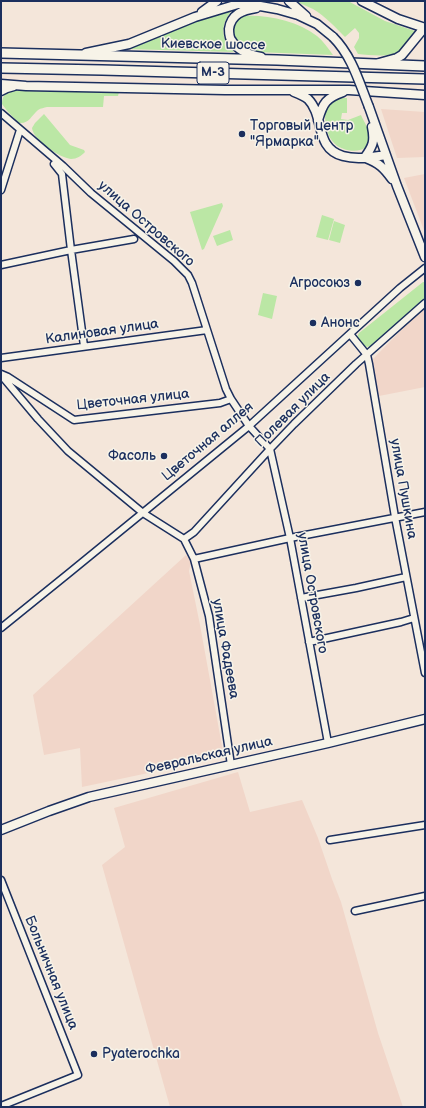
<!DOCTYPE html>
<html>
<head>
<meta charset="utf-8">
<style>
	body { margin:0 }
	#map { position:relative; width:426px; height:1108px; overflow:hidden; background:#f4e6da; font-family:"Balsamiq Sans",sans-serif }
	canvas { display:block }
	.frame { position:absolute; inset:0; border:2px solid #1b2f5e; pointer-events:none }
</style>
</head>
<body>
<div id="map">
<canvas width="426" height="1108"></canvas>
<div class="frame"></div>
</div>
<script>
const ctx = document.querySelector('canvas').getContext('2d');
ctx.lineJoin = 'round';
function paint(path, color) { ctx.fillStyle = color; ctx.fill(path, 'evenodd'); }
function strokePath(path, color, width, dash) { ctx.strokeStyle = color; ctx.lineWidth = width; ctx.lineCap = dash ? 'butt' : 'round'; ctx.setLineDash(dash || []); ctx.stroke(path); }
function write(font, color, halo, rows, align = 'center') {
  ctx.font = font + ' "Balsamiq Sans",sans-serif'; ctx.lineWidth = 3; ctx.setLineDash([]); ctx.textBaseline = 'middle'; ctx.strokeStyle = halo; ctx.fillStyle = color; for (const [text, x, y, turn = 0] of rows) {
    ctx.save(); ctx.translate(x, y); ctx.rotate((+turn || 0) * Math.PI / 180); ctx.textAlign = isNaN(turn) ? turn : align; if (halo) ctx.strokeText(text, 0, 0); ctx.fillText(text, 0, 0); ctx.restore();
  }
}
const built = new Path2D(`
	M 381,109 L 425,112 L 425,157 L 397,158 Z
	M 425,174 L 425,233 L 404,178 Z
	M 425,309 L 425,387 L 379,396 L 372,360 L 419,312 Z
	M 186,555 L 191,562 L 189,571 L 200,625 L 224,757 L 82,787 L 80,748 L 44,755 L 33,695 Z
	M 238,772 L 250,812 L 302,800 L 318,838 L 332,879 L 341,902 L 378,1033 L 403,1107 L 170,1107 L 102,865 L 125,847 L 114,808 Z`);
const green = new Path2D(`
	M 295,1 L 348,1 L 385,21 L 415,31 C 410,38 406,46 399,51 C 390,58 370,55 358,54 L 354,47 L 359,38 L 359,33 L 355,28 L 345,37 C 335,27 326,17 313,9 C 307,6 301,4 295,1 Z
	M 233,9 C 221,23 219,38 234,52 L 126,49 L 211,16 Z
	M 241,16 C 265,14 297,20 317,36 C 323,41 328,48 333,55 L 255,52 L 242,47 L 233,37 C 233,27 233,23 241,16 Z
	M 16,91 L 119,92 L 118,96 L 104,96 L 103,107 L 47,107 C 44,108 41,108 38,110 C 31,116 29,124 19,123 L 8,112 L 2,104 C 3,93 6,93 16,91 Z
	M 342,98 L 347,98 L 347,113 L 342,113 L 341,119 L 348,120 L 361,115 C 364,122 370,130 370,138 C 369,156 343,152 335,144 C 327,137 325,124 325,114 C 326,106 334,100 342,98 Z
	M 44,114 L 70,145 L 84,150 L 85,152 C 81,156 77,159 71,159 C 60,158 33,140 32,128 L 35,123 Z
	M 222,203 L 223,206 L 204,249 L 202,250 L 190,212 Z
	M 322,215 L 334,219 L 328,240 L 316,237 Z
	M 334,221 L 345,225 L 340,243 L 329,240 Z
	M 230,230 L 233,240 L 217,246 L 213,236 Z
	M 423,282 L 425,282 L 425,298 L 372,346 L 366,347 L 361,343 L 357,337 L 359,333 Z
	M 263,293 L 277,296 L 272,319 L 258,315 Z`);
const minor = new Path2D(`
	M 1,92 L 7,89 L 14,87
	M 1,113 L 63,166 L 91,193 L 174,261 L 188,275 L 192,283 L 226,389 L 231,399 L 249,426 L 270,449 L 290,538 L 328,743
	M 54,164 L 62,174 L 71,250 L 84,346
	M 1,190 L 20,130
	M 1,265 L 71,250 L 134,239
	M 350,334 L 367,355 L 369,364 L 395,517 L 425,673
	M 1,358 L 207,330
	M 1,374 L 8,377 L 74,420 L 220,403 L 231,399
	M 1,375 L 38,419 L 68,451 L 143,513 L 184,539 L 194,559 L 209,616 L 231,765
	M 184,539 L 194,532 L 270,449 L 294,424 L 356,364 L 425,303
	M 194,559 L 290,538 L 425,512
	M 301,598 L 356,588 L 406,577
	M 1,628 L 69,573 L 249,426 L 400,288 L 425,268
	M 309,642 L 401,622 L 414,618
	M 330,840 L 425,825
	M 1,880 L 78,1075 L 1,1106
	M 355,911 L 425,896`);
const major = new Path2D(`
	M 289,1 L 306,16
	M 362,1 L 398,19 L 425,28
	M 256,8 C 243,10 231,14 229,29 C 229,33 229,38 232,41 C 238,51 250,55 261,57
	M 202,12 L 217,1
	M 86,53 L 129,44 L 195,17 L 238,4 L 249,4 L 277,9 L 298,15 L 317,24 L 333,37
	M 379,63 L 397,58 L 402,55 L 424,28
	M 1,84 L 26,86 L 225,90 L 349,90 L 425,95
	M 294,92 C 299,94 304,96 308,99 C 325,116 314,148 343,156 C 357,160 372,157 386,155
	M 369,107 L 397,186 L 425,257
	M 318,120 C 323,103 326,98 343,92
	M 365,157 C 373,146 375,141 372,127
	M 366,158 C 379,163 384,168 392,179
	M 1,830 L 49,811 L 89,797 L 328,743 L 425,719`);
const highway = new Path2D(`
	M 1,53 L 277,60 L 425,66
	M 1,68 L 102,70 L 425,79`);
const majorBridge = new Path2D(`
	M 333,37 C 352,56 359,82 369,107`);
const markers = [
	[242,134,4,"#1b2f5e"],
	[358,283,4,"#1b2f5e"],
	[313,323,4,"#1b2f5e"],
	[164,456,4,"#1b2f5e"],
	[94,1054,4,"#1b2f5e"]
];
const shields = [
	[213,73,32]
];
const shieldNames = [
	["М-3",213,73]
];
const streetNames = [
	["Киевское шоссе",213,45,1],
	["улица Островского",146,224,41],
	["Калиновая улица",102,332,-8],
	["Цветочная улица",133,400,-6],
	["Полевая улица",293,410,-45],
	["Цветочная аллея",208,442,-40],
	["улица Пушкина",403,489,80],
	["улица Островского",312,593,80],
	["улица Фадеева",225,649,80],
	["Февральская улица",209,756,-13],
	["Больничная улица",51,973,68]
];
const poiNames = [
	["Торговый центр",250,126],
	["\"Ярмарка\"",250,142],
	["Агросоюз",350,283,"right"],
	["Анонс",321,323],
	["Фасоль",156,456,"right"],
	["Pyaterochka",102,1054]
];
paint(built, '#f1d6c9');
paint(green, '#bbe7a5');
strokePath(minor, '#1b2f5e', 9);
strokePath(major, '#1b2f5e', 11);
strokePath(highway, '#1b2f5e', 12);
strokePath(minor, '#f7f3e8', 6);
strokePath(major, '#f7f3e8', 8);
strokePath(highway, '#f7f3e8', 9);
strokePath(majorBridge, '#1b2f5e', 11, []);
strokePath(majorBridge, '#f7f3e8', 8);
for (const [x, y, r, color] of markers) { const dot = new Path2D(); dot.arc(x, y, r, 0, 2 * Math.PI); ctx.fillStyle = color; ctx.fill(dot); strokePath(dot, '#f7f3e8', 1.5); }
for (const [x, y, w] of shields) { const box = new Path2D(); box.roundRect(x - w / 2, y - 11, w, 22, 3); ctx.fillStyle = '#f7f3e8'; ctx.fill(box); strokePath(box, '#1b2f5e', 1); }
write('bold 13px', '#1b2f5e', null, shieldNames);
write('14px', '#1b2f5e', '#f7f3e8', streetNames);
write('14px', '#1b2f5e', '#f7f3e8', poiNames, 'left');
</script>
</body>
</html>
